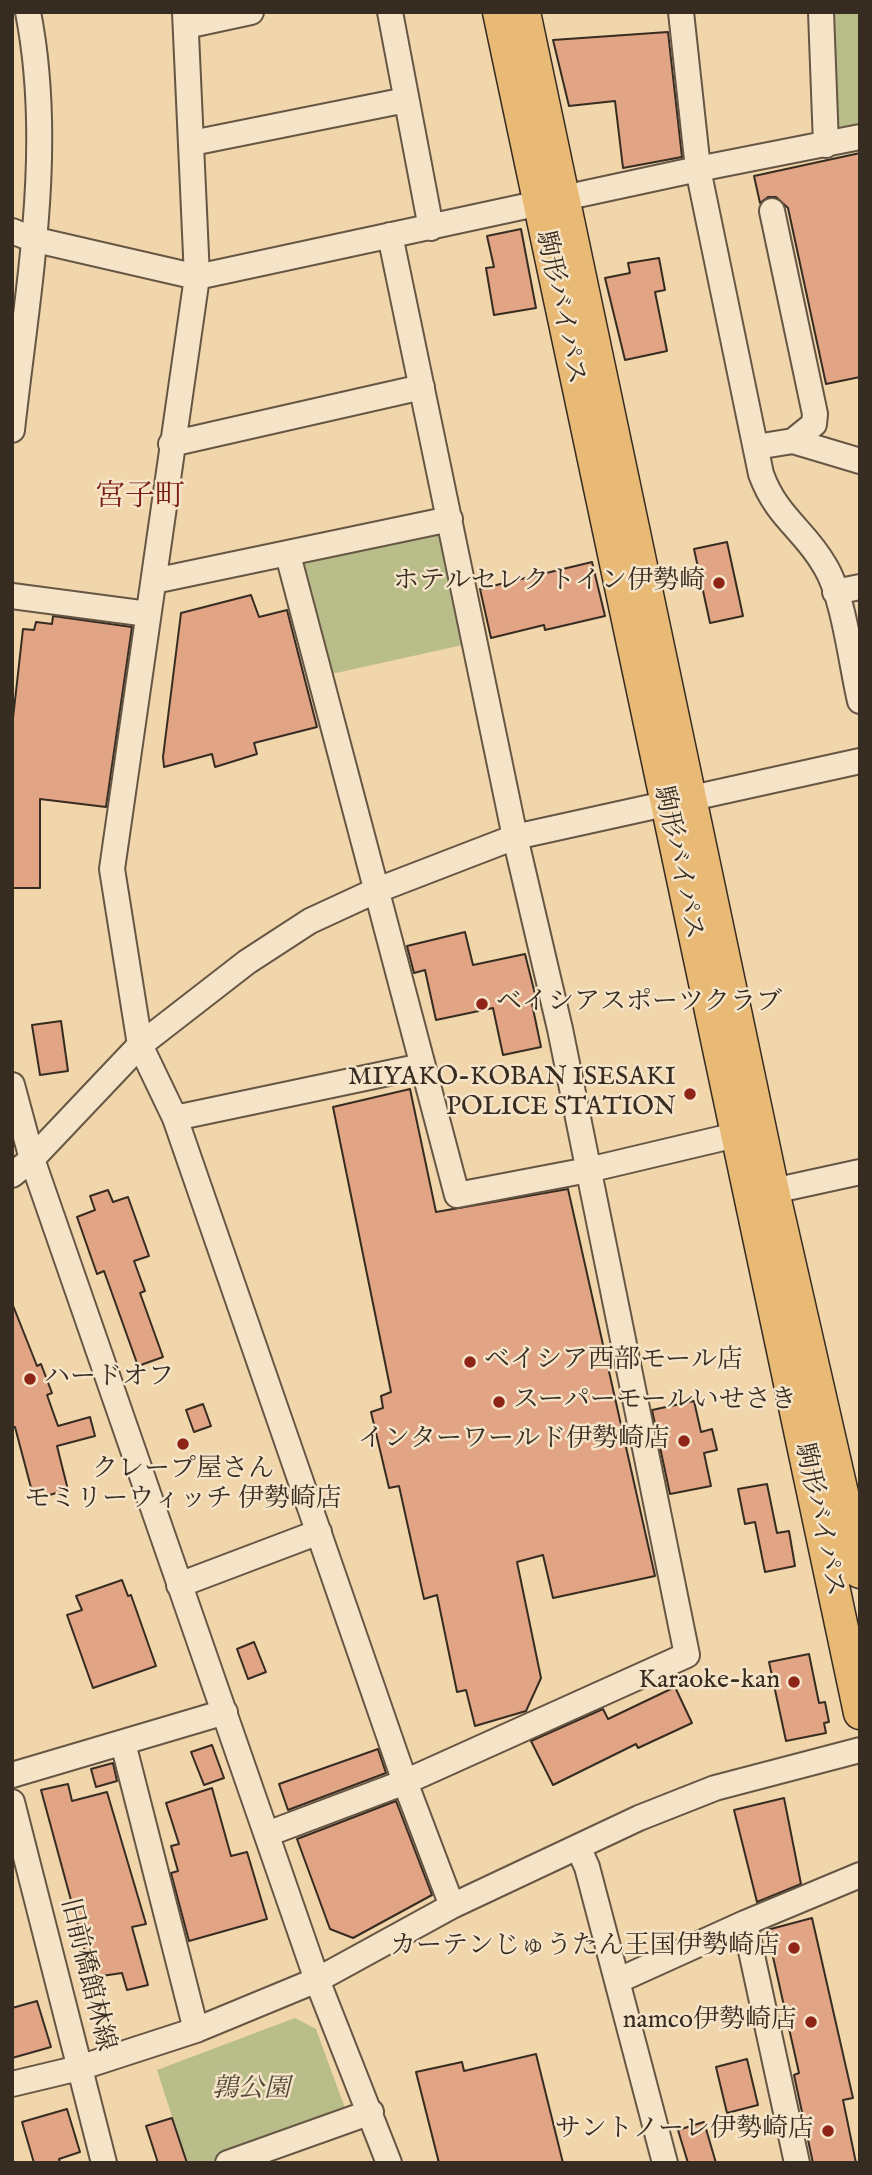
<!DOCTYPE html>
<html>
<head>
<meta charset="utf-8">
<style>
	body { margin:0 }
	#map { position:relative; width:872px; height:2175px; overflow:hidden; background:#f1d5ab; font-family:"IM FELL English",serif }
	canvas { display:block }
	.frame { position:absolute; inset:0; border:14px solid #372c22; pointer-events:none }
</style>
</head>
<body>
<div id="map">
<canvas width="872" height="2175"></canvas>
<div class="frame"></div>
</div>
<script>
const ctx = document.querySelector('canvas').getContext('2d');
ctx.lineJoin = 'round';
function paint(path, color) { ctx.fillStyle = color; ctx.fill(path, 'evenodd'); }
function strokePath(path, color, width, dash) { ctx.strokeStyle = color; ctx.lineWidth = width; ctx.lineCap = dash ? 'butt' : 'round'; ctx.setLineDash(dash || []); ctx.stroke(path); }
function write(font, color, halo, rows, align = 'center') {
  ctx.font = font + ' "IM FELL English","Noto Serif JP",serif'; ctx.lineWidth = 5; ctx.setLineDash([]); ctx.textBaseline = 'middle'; ctx.strokeStyle = halo; ctx.fillStyle = color; for (const [text, x, y, turn = 0] of rows) {
    ctx.save(); ctx.translate(x, y); ctx.rotate((+turn || 0) * Math.PI / 180); ctx.textAlign = isNaN(turn) ? turn : align; if (halo) ctx.strokeText(text, 0, 0); ctx.fillText(text, 0, 0); ctx.restore();
  }
}
const green = new Path2D(`
	M 830,12 L 860,12 L 860,123 L 839,127 L 833,122 Z
	M 441,531 L 467,644 L 327,675 L 300,566 L 303,560 Z
	M 295,2018 L 316,2029 L 346,2111 L 207,2163 L 187,2163 L 157,2070 Z`);
const building = new Path2D(`
	M 668,32 L 682,157 L 623,168 L 615,101 L 569,106 L 553,40 Z
	M 860,153 L 860,377 L 826,384 L 788,208 L 776,197 L 768,197 L 760,203 L 754,176 Z
	M 521,229 L 536,308 L 494,315 L 486,268 L 494,267 L 487,236 Z
	M 659,258 L 665,290 L 655,292 L 667,351 L 625,360 L 605,278 L 630,273 L 628,263 Z
	M 727,542 L 743,616 L 710,623 L 694,549 Z
	M 592,562 L 605,616 L 545,630 L 544,625 L 491,638 L 480,589 Z
	M 251,595 L 259,617 L 287,610 L 317,727 L 254,743 L 257,754 L 215,767 L 212,754 L 164,767 L 163,757 L 181,613 Z
	M 53,616 L 132,627 L 106,807 L 40,799 L 40,888 L 12,888 L 12,727 L 23,629 L 34,630 L 36,622 L 52,624 Z
	M 465,932 L 473,965 L 525,954 L 536,998 L 531,999 L 541,1047 L 503,1055 L 493,1008 L 436,1020 L 425,970 L 414,973 L 407,946 Z
	M 61,1021 L 68,1071 L 40,1075 L 32,1025 Z
	M 410,1089 L 436,1212 L 568,1189 L 655,1576 L 553,1598 L 543,1555 L 517,1562 L 541,1678 L 526,1711 L 475,1726 L 466,1690 L 457,1692 L 437,1595 L 424,1599 L 399,1486 L 389,1488 L 371,1412 L 383,1408 L 381,1396 L 391,1392 L 333,1107 Z
	M 108,1190 L 113,1202 L 128,1197 L 149,1256 L 134,1261 L 145,1291 L 140,1293 L 163,1357 L 138,1366 L 104,1271 L 97,1274 L 77,1217 L 95,1210 L 90,1196 Z
	M 12,1303 L 37,1366 L 41,1364 L 52,1393 L 47,1395 L 58,1426 L 90,1417 L 95,1436 L 57,1446 L 68,1490 L 34,1499 L 15,1427 L 12,1428 Z
	M 694,1401 L 701,1432 L 712,1429 L 717,1450 L 704,1453 L 711,1486 L 670,1494 L 652,1410 Z
	M 203,1404 L 211,1426 L 194,1432 L 186,1410 Z
	M 767,1484 L 777,1533 L 789,1531 L 795,1566 L 765,1572 L 755,1522 L 745,1524 L 738,1489 Z
	M 122,1580 L 128,1596 L 131,1595 L 156,1666 L 93,1688 L 67,1615 L 82,1610 L 76,1596 Z
	M 254,1642 L 266,1672 L 248,1679 L 237,1649 Z
	M 809,1654 L 819,1703 L 825,1702 L 829,1722 L 824,1723 L 826,1733 L 786,1741 L 769,1662 Z
	M 675,1687 L 692,1723 L 638,1748 L 636,1744 L 553,1785 L 531,1741 L 603,1709 L 608,1719 Z
	M 212,1745 L 224,1778 L 204,1785 L 191,1752 Z
	M 378,1749 L 386,1773 L 288,1810 L 279,1784 Z
	M 113,1763 L 117,1781 L 96,1787 L 91,1769 Z
	M 68,1784 L 72,1801 L 107,1792 L 146,1924 L 132,1927 L 148,1985 L 127,1990 L 122,1973 L 88,1978 L 85,1959 L 87,1959 L 41,1790 Z
	M 212,1788 L 231,1856 L 247,1852 L 267,1919 L 189,1941 L 171,1873 L 178,1871 L 171,1846 L 179,1844 L 166,1803 Z
	M 784,1798 L 801,1884 L 757,1902 L 734,1810 Z
	M 396,1801 L 432,1895 L 353,1938 L 330,1929 L 297,1839 Z
	M 812,1918 L 853,2098 L 843,2100 L 856,2163 L 813,2163 L 794,2075 L 799,2073 L 767,1930 Z
	M 37,2001 L 51,2047 L 12,2058 L 12,2008 Z
	M 536,2054 L 563,2163 L 439,2163 L 416,2072 L 462,2062 L 464,2071 Z
	M 747,2059 L 758,2105 L 727,2113 L 716,2067 Z
	M 67,2109 L 80,2152 L 59,2159 L 60,2163 L 34,2163 L 22,2122 Z
	M 172,2118 L 187,2163 L 158,2163 L 146,2126 Z
	M 704,2122 L 716,2163 L 688,2163 L 678,2130 Z`);
const minor = new Path2D(`
	M 185,12 L 197,277 L 112,869 L 140,1045 L 175,1118 L 405,1782 L 452,1906
	M 390,12 L 431,228
	M 681,12 L 698,169 L 761,474 C 777,518 804,529 825,566 C 844,597 851,663 860,701
	M 821,12 L 826,145
	M 186,26 L 251,12
	M 192,143 L 406,100
	M 772,211 L 815,414 L 814,424 L 793,441
	M 12,231 L 32,239 L 197,277 L 698,169 L 860,137
	M 12,430 C 27,293 55,149 28,12
	M 171,444 L 422,387
	M 756,447 L 793,441 L 860,461
	M 288,555 L 457,1195 L 588,1170 L 736,1135
	M 154,581 L 450,519
	M 835,592 L 860,587
	M 12,596 L 148,614
	M 12,1085 L 32,1159 L 317,1980 L 389,2163
	M 175,1118 L 422,1066
	M 12,1175 L 32,1159 L 140,1045 L 247,962 L 310,921 L 375,891 L 515,837 L 860,761
	M 773,1191 L 860,1172
	M 179,1585 L 319,1532
	M 123,1743 L 196,2030
	M 12,1775 L 225,1712
	M 12,1802 L 104,2163
	M 267,1834 L 405,1782 L 687,1655 L 560,1029 L 515,837 L 390,235
	M 578,1847 L 587,1867 L 665,2163
	M 745,1923 L 860,1875
	M 617,1981 L 745,1923 L 797,2163
	M 12,2084 L 79,2068 L 196,2030 L 317,1980 L 452,1906 L 639,1818 L 715,1788 L 860,1750
	M 228,2163 L 371,2112`);
const major = new Path2D(`
	M 499,12 L 860,1713
	M 524,12 L 773,1191 L 860,1572`);
const markers = [
	[719,583,7,"#8f2418"],
	[482,1004,7,"#8f2418"],
	[690,1094,7,"#8f2418"],
	[470,1362,7,"#8f2418"],
	[30,1379,7,"#8f2418"],
	[499,1402,7,"#8f2418"],
	[684,1441,7,"#8f2418"],
	[183,1444,7,"#8f2418"],
	[794,1682,7,"#8f2418"],
	[794,1948,7,"#8f2418"],
	[811,2022,7,"#8f2418"],
	[828,2131,7,"#8f2418"]
];
const streetNames = [
	["駒形バイパス",559,308,78],
	["駒形バイパス",677,863,78],
	["駒形バイパス",818,1520,78],
	["旧前橋館林線",86,1975,76]
];
const poiNames = [
	["ホテルセレクトイン伊勢崎",705,583],
	["ベイシアスポーツクラブ",496,1004,"left"],
	["MIYAKO-KOBAN ISESAKI",676,1079],
	["POLICE STATION",676,1109],
	["ベイシア西部モール店",484,1362,"left"],
	["ハードオフ",44,1379,"left"],
	["スーパーモールいせさき",513,1402,"left"],
	["インターワールド伊勢崎店",670,1441],
	["クレープ屋さん",183,1471,"center"],
	["モミリーウィッチ 伊勢崎店",183,1501,"center"],
	["Karaoke-kan",780,1682],
	["カーテンじゅうたん王国伊勢崎店",780,1948],
	["namco伊勢崎店",797,2022],
	["サントノーレ伊勢崎店",814,2131]
];
const parkNames = [
	["鶉公園",251,2091]
];
const quarterNames = [
	["宮子町",140,499]
];
paint(green, '#b8bd8a');
paint(building, '#e1a484');
strokePath(building, '#372c22', 2);
strokePath(minor, '#665644', 28);
strokePath(major, '#372c22', 35);
strokePath(minor, '#f6e4c8', 24);
strokePath(major, '#e8ba76', 32);
for (const [x, y, r, color] of markers) { const dot = new Path2D(); dot.arc(x, y, r, 0, 2 * Math.PI); ctx.fillStyle = color; ctx.fill(dot); strokePath(dot, '#f6e4c8', 2.5); }
write('26px', '#372c22', '#f6e4c8', streetNames);
write('26px', '#372c22', '#f6e4c8', poiNames, 'right');
write('italic 26px', '#514937', '#f6e4c8', parkNames);
write('30px', '#7a1f14', '#f6e4c8', quarterNames);
</script>
</body>
</html>
